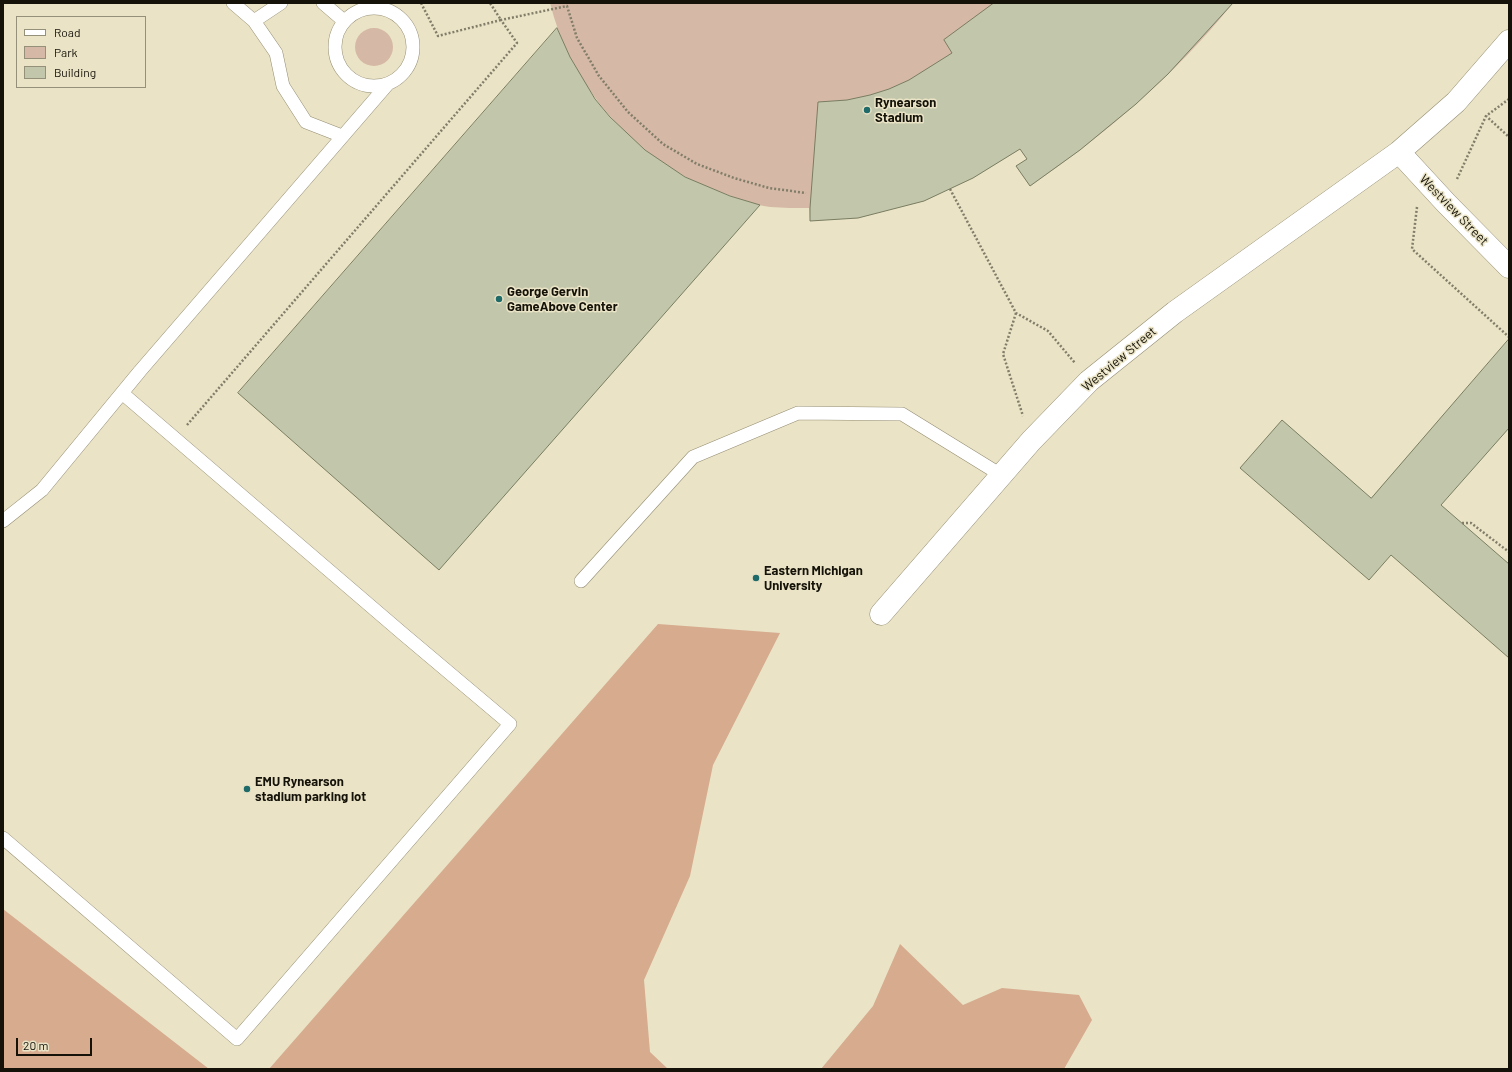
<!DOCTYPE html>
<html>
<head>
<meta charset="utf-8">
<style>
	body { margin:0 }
	#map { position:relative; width:1512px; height:1072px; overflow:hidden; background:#eae3c6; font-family:Barlow,sans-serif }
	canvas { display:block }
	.frame { position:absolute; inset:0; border:4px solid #151309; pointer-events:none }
	.legend { position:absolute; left:16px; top:16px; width:130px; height:72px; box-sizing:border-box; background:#eae3c6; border:1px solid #95907a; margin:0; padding:5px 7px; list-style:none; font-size:12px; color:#151309 }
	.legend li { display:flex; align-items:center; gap:8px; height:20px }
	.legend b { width:20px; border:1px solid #95907a }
	.scale { position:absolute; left:16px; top:1038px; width:76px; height:18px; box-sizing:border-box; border:2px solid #151309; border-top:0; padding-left:5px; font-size:12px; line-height:14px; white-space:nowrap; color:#151309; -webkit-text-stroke:3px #eae3c6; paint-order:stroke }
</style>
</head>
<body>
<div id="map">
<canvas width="1512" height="1072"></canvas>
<div class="frame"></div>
<ul class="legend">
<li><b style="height:5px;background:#fff"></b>Road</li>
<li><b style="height:11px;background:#d5b9a6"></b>Park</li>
<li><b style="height:11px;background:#c2c6aa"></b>Building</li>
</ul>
<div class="scale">20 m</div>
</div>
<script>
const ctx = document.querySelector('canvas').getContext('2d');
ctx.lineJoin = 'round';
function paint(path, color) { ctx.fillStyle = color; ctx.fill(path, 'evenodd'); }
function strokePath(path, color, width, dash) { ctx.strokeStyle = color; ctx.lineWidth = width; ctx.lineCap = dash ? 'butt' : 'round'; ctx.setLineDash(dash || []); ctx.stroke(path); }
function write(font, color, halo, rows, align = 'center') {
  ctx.font = font + ' Barlow,sans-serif'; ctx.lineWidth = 3; ctx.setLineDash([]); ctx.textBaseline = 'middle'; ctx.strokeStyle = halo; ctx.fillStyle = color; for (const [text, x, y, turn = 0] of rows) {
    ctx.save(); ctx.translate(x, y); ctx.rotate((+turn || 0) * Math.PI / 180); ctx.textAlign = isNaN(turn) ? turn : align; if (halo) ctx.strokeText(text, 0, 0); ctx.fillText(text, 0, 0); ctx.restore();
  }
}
const green = new Path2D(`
	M 550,3 L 1233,3 C 1176,74 1105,135 1030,186 L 1016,166 L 1027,159 L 1020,149 L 973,178 L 924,201 L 858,218 L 810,221 L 809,208 C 796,208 783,208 770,207 C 754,205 736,198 720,192 C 708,187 695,183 684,176 C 619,140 568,76 550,3 Z
	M355 47a19 19 0 1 1 38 0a19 19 0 1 1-38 0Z`);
const forest = new Path2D(`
	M 658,624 L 780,633 L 713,765 L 690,876 L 644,980 L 650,1052 L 668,1069 L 269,1069 Z
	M 3,909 L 209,1069 L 3,1069 Z
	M 900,944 L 963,1005 L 1002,988 L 1079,995 L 1092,1020 L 1064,1069 L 821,1069 L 873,1006 Z`);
const building = new Path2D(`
	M 994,3 L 1233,3 L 1168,74 L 1136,104 L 1080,150 L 1030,186 L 1016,166 L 1027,159 L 1020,149 L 973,178 L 924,201 L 858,218 L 810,221 L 810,208 L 818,102 L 847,100 L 870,95 L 889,89 L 909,80 L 952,53 L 944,40 Z
	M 557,28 L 570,57 L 595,99 L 610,117 L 645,150 L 685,177 L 730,196 L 760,205 L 439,570 L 238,393 Z
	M 1509,339 L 1509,428 L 1441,505 L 1509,564 L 1509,658 L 1391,555 L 1369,580 L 1240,468 L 1282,420 L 1371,498 Z`);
const path = new Path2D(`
	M 421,3 L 438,36 L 501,20 L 490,3
	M 1509,99 L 1486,116 L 1509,137
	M 1457,179 L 1486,116
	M 950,189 L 1016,313 L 1048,331 L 1075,363
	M 1417,207 L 1412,249 L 1509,337
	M 1016,313 L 1003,354 L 1023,416
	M 187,425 L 517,43 L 501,20 L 567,6 L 577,38 L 599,76 L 628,112 L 663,144 L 697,164 L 734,178 L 769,188 L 806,193
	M 1462,523 L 1471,523 L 1509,552`);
const lane = new Path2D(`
	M 233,3 L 254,21
	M 281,3 L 254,21 L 276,53 L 283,86 L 306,122 L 342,136
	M 323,3 L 344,21
	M335 47a39 39 0 1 1 78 0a39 39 0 1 1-78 0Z
	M 3,521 L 42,490 L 140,371 L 387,85
	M 581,581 L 693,457 L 798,413 L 902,414 L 1001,475
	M 3,838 L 237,1039 L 510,724 L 402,633 L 122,393`);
const street = new Path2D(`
	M 1399,152 L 1446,203 L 1509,267
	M 881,614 L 1031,441 L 1089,381 L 1175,312 L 1399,152 L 1456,102 L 1509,41`);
const markers = [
	[867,110,4,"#1e6b69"],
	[499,299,4,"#1e6b69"],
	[756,578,4,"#1e6b69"],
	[247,789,4,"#1e6b69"]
];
const poiNames = [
	["Rynearson",875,103],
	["Stadium",875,118],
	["George Gervin",507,292],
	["GameAbove Center",507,307],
	["Eastern Michigan",764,571],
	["University",764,586],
	["EMU Rynearson",255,782],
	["stadium parking lot",255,797]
];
const streetNames = [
	["Westview Street",1454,210,46],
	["Westview Street",1119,359,-40]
];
paint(green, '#d5b9a6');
paint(forest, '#d6ab8e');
paint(building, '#c2c6aa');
strokePath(building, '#797d62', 1);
strokePath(lane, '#948d72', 14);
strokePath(street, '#948d72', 23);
strokePath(path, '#817d69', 2.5, [2, 2]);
strokePath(lane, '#fff', 13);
strokePath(street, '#fff', 22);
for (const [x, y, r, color] of markers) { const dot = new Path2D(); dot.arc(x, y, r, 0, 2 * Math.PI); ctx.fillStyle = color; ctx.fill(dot); strokePath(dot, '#eae3c6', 1.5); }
write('bold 13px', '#151309', '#eae3c6', poiNames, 'left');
write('13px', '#151309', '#eae3c6', streetNames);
</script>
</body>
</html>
